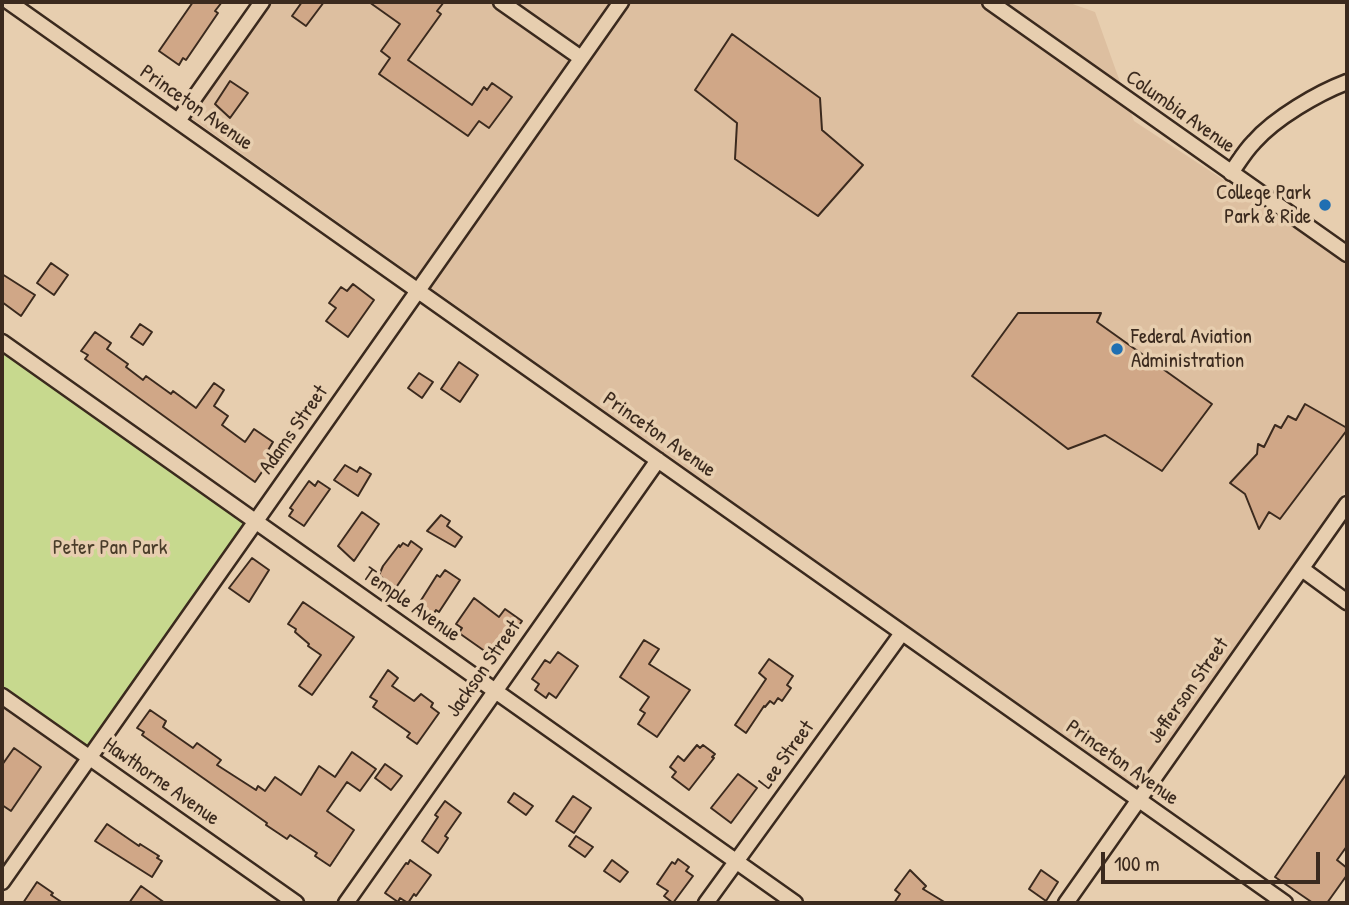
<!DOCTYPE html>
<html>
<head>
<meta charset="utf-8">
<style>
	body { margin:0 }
	#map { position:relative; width:1349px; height:905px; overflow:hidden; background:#e7ceaf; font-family:"Patrick Hand",sans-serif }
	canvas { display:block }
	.frame { position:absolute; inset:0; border:4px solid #3b2a1e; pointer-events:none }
	.scale { position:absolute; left:1101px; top:852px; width:219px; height:32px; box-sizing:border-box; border:4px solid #3b2a1e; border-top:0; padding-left:9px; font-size:21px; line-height:24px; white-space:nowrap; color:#3b2a1e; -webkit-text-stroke:5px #e7ceaf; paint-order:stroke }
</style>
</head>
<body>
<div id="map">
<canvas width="1349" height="905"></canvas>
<div class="frame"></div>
<div class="scale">100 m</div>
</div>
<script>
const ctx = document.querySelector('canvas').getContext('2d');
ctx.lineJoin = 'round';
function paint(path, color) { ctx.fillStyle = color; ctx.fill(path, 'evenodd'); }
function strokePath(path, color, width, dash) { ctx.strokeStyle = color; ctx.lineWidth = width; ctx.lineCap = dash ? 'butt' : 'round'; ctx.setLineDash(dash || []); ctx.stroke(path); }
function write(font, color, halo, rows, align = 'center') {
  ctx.font = font + ' "Patrick Hand",sans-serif'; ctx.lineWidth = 7; ctx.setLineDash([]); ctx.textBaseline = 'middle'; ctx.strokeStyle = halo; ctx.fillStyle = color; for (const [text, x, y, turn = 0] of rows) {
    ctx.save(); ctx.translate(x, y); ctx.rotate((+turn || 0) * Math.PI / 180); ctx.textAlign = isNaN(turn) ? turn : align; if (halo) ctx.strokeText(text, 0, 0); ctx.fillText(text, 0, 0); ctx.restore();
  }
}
const built = new Path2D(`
	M 272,2 L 1067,2 L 1095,12 L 1134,121 L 1347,261 L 1347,488 L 1138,789 L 191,118 Z
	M 2,706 L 92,763 L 2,893 Z`);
const green = new Path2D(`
	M 2,349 L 261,520 L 92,763 L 2,691 Z`);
const building = new Path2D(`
	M 193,2 L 222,2 L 215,11 L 218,13 L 186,60 L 183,58 L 179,65 L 159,51 Z
	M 302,2 L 324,2 L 306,26 L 292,16 Z
	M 369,2 L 444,2 L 437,11 L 441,14 L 408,60 L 472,105 L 484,87 L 487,90 L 492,83 L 512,97 L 489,128 L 479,121 L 468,136 L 379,74 L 390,58 L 381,51 L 400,24 Z
	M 732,34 L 820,98 L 822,130 L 863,165 L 818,216 L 735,159 L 737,123 L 695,90 Z
	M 230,81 L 248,93 L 230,118 L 215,104 Z
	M 51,263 L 68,275 L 54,295 L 37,283 Z
	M 2,274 L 35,295 L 21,316 L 2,302 Z
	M 353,284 L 374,300 L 348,337 L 326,321 L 336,308 L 329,303 L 341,287 L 347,291 Z
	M 1018,313 L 1101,313 L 1097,322 L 1212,404 L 1162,471 L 1105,435 L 1068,449 L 972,376 Z
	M 140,324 L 152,332 L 143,345 L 131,337 Z
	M 95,332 L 111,343 L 107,349 L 128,364 L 126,367 L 143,380 L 146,376 L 171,394 L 173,391 L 196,408 L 214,383 L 224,390 L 214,406 L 228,416 L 222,425 L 245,442 L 254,429 L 273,442 L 267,452 L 273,456 L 255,482 L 85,359 L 88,355 L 81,351 Z
	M 459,362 L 478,375 L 460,402 L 441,389 Z
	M 419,373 L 433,382 L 422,398 L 408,388 Z
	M 1305,404 L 1347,428 L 1347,430 L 1280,519 L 1269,512 L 1259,529 L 1245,494 L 1230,483 L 1257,454 L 1258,444 L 1264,447 L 1275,425 L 1281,428 L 1288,416 L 1296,420 Z
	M 345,465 L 357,472 L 360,467 L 371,474 L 358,496 L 334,480 Z
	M 309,481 L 315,486 L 318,481 L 330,489 L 304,526 L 289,516 L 293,510 L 290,508 Z
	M 362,512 L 379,524 L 354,561 L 338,546 Z
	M 441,515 L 450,521 L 447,526 L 462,537 L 455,547 L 427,531 Z
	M 411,541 L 422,549 L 395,589 L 379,575 L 383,566 L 399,545 L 400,547 L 403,543 L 408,546 Z
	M 252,558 L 269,570 L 249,602 L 229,588 Z
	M 445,570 L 460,580 L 439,612 L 436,610 L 433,615 L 418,605 L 437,575 L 440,577 Z
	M 474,598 L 499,617 L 505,609 L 522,621 L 496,659 L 459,633 L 462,628 L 456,624 Z
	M 303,602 L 354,637 L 312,695 L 299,686 L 321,655 L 308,646 L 309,644 L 295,632 L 296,629 L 288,624 Z
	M 644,640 L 659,649 L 649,664 L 690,690 L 657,737 L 638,724 L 645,713 L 640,710 L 649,697 L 620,677 Z
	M 558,652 L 578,666 L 556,698 L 549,693 L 546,698 L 535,690 L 539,684 L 532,679 L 545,660 L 550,663 Z
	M 769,659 L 793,676 L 787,685 L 791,688 L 782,701 L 778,698 L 774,704 L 770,701 L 765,707 L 764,706 L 746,733 L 735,725 L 766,679 L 759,673 Z
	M 388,670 L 398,678 L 392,686 L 414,701 L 421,694 L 433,703 L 431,707 L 439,713 L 417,744 L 407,737 L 410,733 L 373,707 L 377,701 L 370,697 Z
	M 150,710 L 166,721 L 163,727 L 193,748 L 197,743 L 221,760 L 217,765 L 256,790 L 258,786 L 265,791 L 275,777 L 301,795 L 319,766 L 335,777 L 352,752 L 376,769 L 360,791 L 347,782 L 327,811 L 354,830 L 330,866 L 315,856 L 317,853 L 290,835 L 287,839 L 266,825 L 267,823 L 142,735 L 144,732 L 137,728 Z
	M 697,745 L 700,748 L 703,745 L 715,754 L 712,757 L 714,758 L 689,790 L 672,777 L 676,772 L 670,767 L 678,756 L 684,761 Z
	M 14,748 L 41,767 L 11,811 L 2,805 L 2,765 Z
	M 385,764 L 402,776 L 391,790 L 375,778 Z
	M 1347,773 L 1347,846 L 1337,860 L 1347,868 L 1347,875 L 1327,903 L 1313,903 L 1275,877 Z
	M 738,774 L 757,788 L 731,823 L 711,808 Z
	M 514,793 L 533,806 L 526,815 L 508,802 Z
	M 573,796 L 591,808 L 574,833 L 556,821 Z
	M 445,801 L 461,813 L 445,836 L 448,838 L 438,853 L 422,841 L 438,817 L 435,815 Z
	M 107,824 L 139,846 L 140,844 L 159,856 L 157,858 L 162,861 L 152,877 L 95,841 Z
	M 576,836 L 593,847 L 585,857 L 569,846 Z
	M 678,859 L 689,867 L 686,871 L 693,876 L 673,903 L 664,896 L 668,891 L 657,884 L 672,862 L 675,864 Z
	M 410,860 L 431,875 L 416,896 L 414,894 L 408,903 L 400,898 L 398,902 L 385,893 L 406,863 L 408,864 Z
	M 612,860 L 628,872 L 620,882 L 604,871 Z
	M 910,870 L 926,886 L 923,889 L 946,903 L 894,903 L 900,894 L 895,890 Z
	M 1041,870 L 1058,882 L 1046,901 L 1029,889 Z
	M 37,882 L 53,893 L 51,895 L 63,903 L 23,903 Z
	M 141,886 L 165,903 L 129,903 Z`);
const minor = new Path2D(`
	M 9,2 L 1285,903
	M 501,2 L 581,58
	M 990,2 L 1347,254
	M 178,121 L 262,2
	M 1231,173 C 1238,163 1245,151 1254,142 C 1275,118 1318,93 1347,82
	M 2,342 L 795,903
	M 1302,569 L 1347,602
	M 2,696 L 296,903
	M 2,882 L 621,2
	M 346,903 L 658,460
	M 706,903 L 902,633
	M 1066,903 L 1347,504`);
const markers = [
	[1325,205,7,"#1f6fb2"],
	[1117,349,7,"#1f6fb2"]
];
const streetNames = [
	["Princeton Avenue",196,108,35],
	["Columbia Avenue",1180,112,35],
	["Adams Street",294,430,-55],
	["Princeton Avenue",659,435,35],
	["Temple Avenue",411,605,35],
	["Jackson Street",484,669,-55],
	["Jefferson Street",1189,691,-55],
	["Lee Street",787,755,-54],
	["Princeton Avenue",1122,763,35],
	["Hawthorne Avenue",161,782,35]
];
const poiNames = [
	["College Park",1311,193],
	["Park & Ride",1311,217],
	["Federal Aviation",1131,337,"left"],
	["Administration",1131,361,"left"]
];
const parkNames = [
	["Peter Pan Park",110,548]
];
paint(built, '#ddbfa0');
paint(green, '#c7d98e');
paint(building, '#d0a787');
strokePath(building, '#3b2a1e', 2);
strokePath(minor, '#3b2a1e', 19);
strokePath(minor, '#e7ceaf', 14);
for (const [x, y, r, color] of markers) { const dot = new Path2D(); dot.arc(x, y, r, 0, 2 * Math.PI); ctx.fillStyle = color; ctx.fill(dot); strokePath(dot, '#e7ceaf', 2.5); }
write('21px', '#3b2a1e', '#e7ceaf', streetNames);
write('21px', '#3b2a1e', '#e7ceaf', poiNames, 'right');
write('21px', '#493c29', '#e7ceaf', parkNames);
</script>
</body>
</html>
